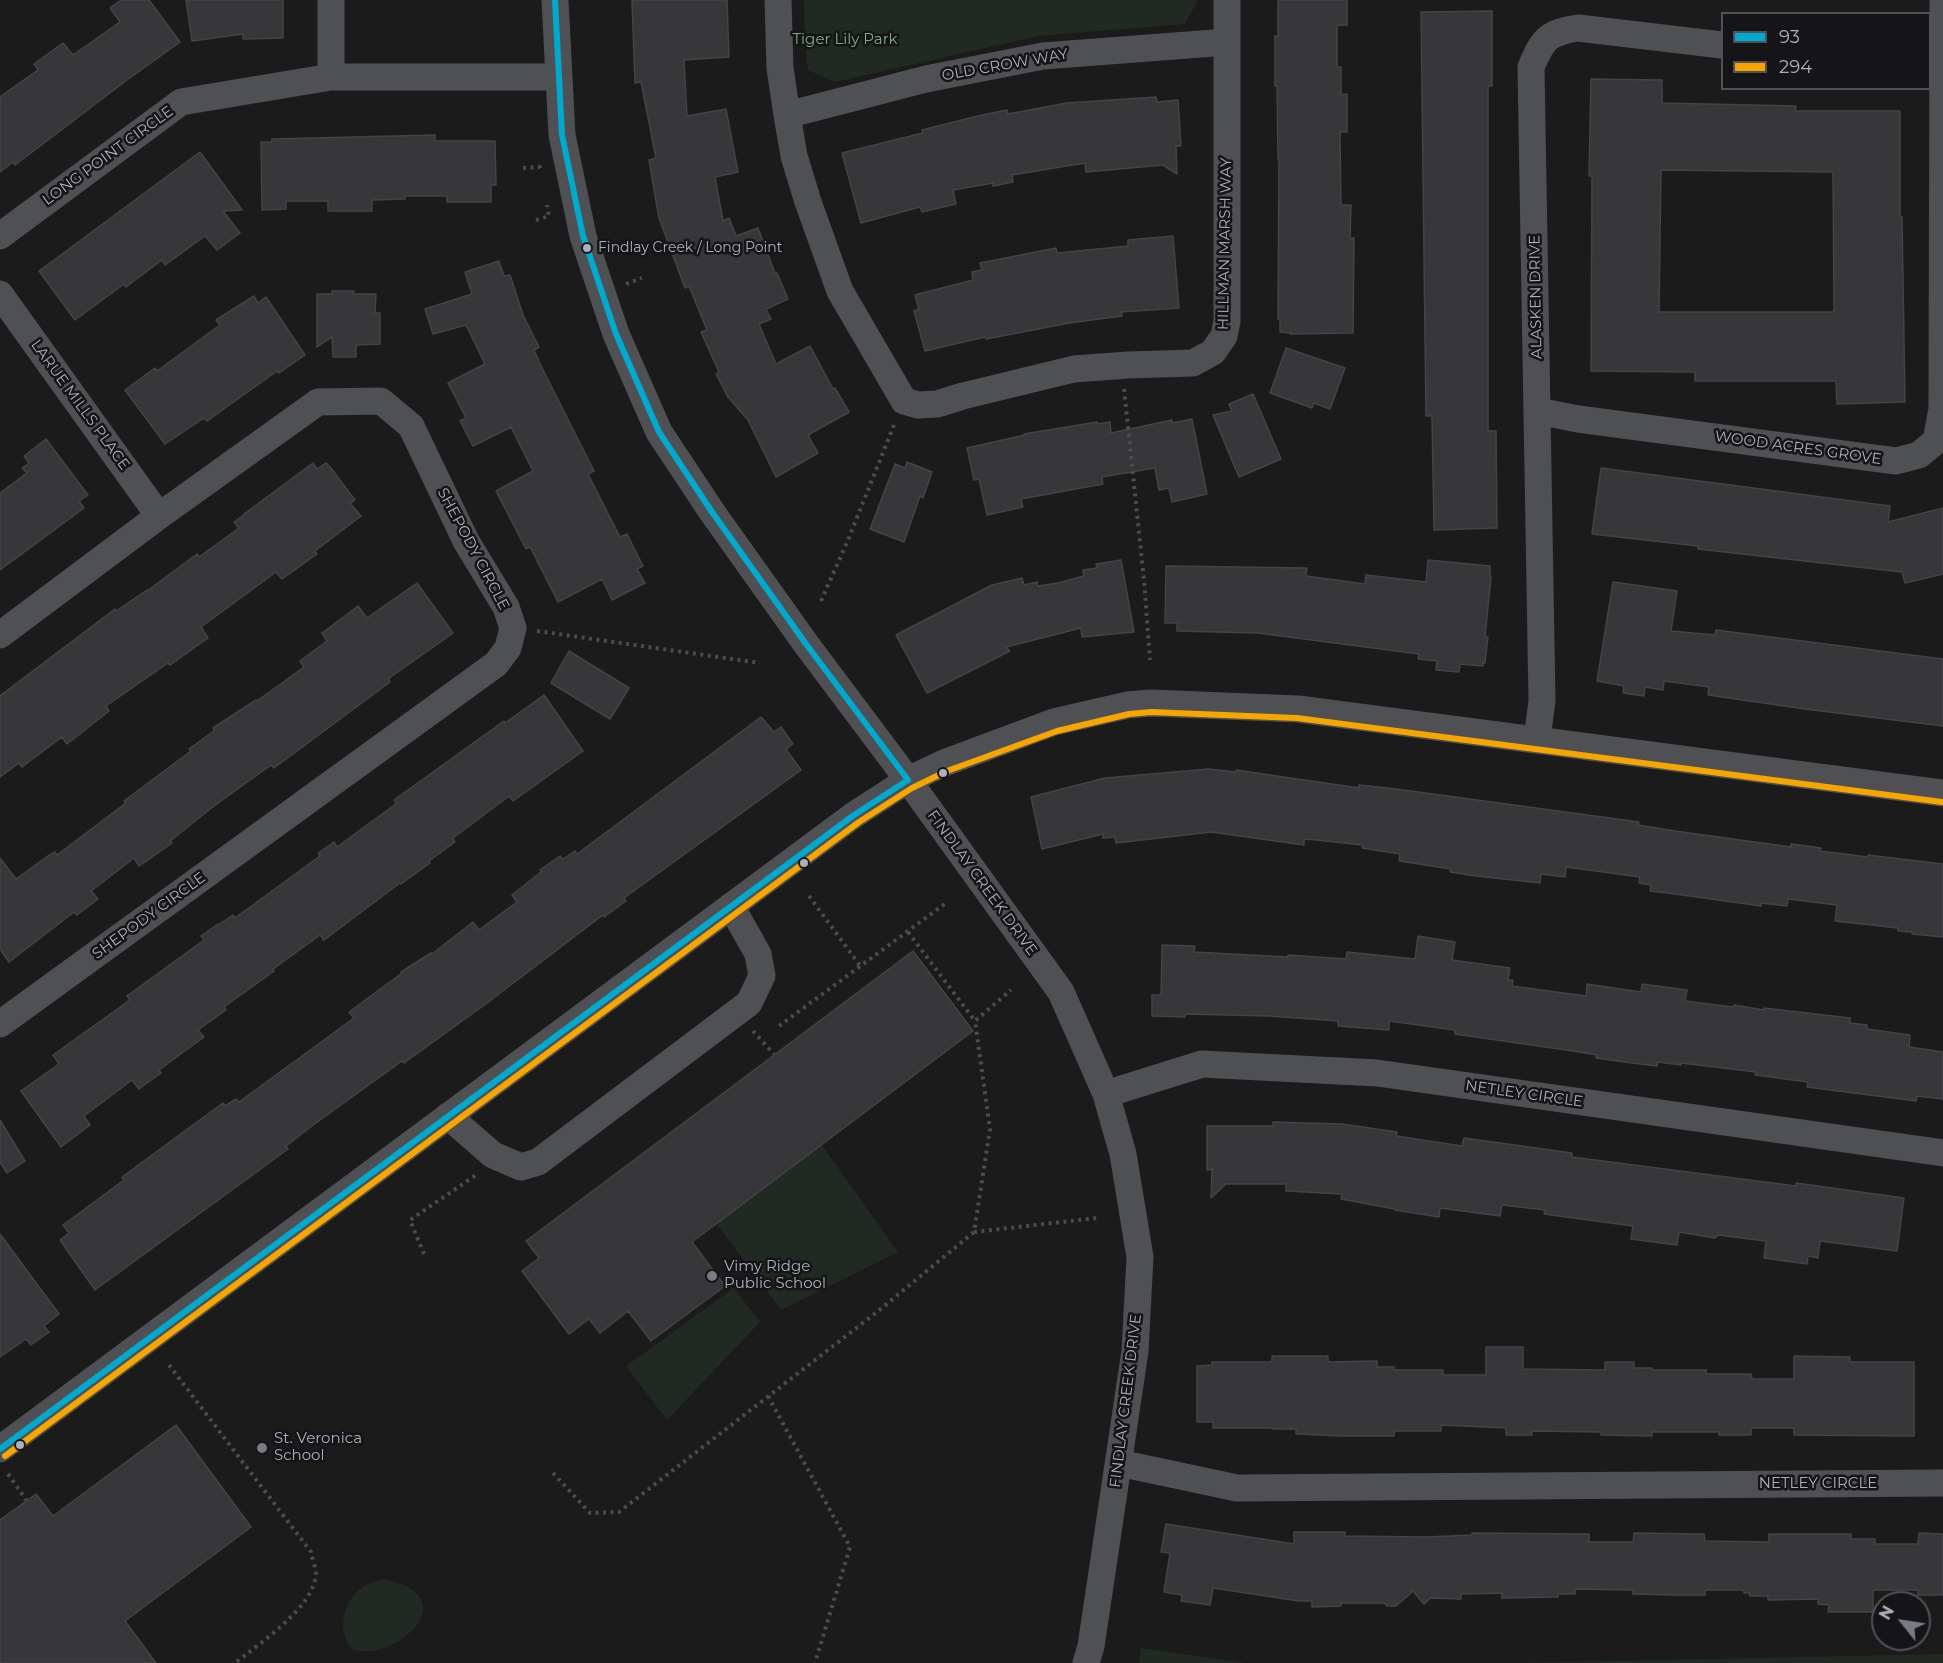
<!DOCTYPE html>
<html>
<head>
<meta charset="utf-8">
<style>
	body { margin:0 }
	#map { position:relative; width:1943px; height:1663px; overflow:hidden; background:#1b1b1b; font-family:Montserrat,sans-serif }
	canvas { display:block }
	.legend { position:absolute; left:1721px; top:12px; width:210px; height:78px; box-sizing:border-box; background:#151417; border:2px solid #515259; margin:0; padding:8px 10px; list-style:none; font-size:18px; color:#abb0bc }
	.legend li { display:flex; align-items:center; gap:12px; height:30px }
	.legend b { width:30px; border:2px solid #515259 }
	.north { position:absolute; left:1871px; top:1591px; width:60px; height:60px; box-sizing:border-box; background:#151417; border:2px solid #515259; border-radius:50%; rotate:300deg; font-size:16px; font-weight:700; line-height:24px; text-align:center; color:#abb0bc }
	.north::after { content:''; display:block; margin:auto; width:21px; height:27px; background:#797c84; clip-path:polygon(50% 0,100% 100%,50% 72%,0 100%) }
</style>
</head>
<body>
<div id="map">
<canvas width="1943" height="1663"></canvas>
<ul class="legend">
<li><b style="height:8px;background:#00a9ce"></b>93</li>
<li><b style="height:8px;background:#f7a600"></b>294</li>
</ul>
<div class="north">N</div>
</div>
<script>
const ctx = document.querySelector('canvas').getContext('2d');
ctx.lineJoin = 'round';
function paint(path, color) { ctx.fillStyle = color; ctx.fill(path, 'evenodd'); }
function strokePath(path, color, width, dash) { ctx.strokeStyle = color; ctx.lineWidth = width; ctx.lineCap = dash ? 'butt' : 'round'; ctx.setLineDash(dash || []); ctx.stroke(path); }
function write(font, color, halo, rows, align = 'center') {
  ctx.font = font + ' Montserrat,sans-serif'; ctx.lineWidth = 5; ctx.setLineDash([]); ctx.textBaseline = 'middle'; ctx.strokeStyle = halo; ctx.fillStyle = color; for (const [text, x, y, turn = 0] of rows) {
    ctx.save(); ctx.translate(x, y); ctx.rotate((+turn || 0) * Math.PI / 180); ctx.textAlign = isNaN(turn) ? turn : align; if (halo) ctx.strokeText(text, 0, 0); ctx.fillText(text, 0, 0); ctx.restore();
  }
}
const green = new Path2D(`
	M 804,0 L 1198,0 L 1185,24 L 1039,36 L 835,82 L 808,70 L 805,44 Z
	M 821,1144 L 898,1252 L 781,1310 L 716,1223 Z
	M 734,1288 L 760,1322 L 667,1420 L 626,1366 Z
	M 384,1579 C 393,1582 402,1583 410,1588 C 451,1614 386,1663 352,1649 C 335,1629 344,1597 366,1585 C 371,1582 378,1581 384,1579 Z
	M 1141,1648 L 1245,1663 L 1139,1663 Z
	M 1943,1654 L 1943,1663 L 1514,1663 Z`);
const building = new Path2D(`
	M 121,0 L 149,0 L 180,42 L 127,80 L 15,165 L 13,162 L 0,172 L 0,97 L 38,70 L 34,64 L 63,43 L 73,55 L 120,22 L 110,8 Z
	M 186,0 L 283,0 L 283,38 L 243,39 L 243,34 L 192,41 Z
	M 632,0 L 727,0 L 729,57 L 684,60 L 687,116 L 726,109 L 738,172 L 715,177 L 723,221 L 729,218 L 736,236 L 758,228 L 775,273 L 777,273 L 788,299 L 766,309 L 771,319 L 759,324 L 776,364 L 810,346 L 833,389 L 835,388 L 849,412 L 808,435 L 818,453 L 776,477 L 748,420 L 728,397 L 716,374 L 719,372 L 701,332 L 707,330 L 689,286 L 685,288 L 659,218 L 649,160 L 656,158 L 641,82 L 635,83 Z
	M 1278,0 L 1347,0 L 1347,25 L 1337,25 L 1337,67 L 1341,67 L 1341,95 L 1347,94 L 1347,132 L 1340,132 L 1341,205 L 1351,205 L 1350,238 L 1354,238 L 1353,333 L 1290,334 L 1291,333 L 1280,332 L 1280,319 L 1278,319 L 1279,159 L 1278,159 L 1277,86 L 1275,86 L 1275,36 L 1278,36 Z
	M 1492,11 L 1492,86 L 1488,86 L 1488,431 L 1496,431 L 1497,528 L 1434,530 L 1432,416 L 1426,416 L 1421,12 Z
	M 1591,79 L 1662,80 L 1662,103 L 1796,106 L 1795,111 L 1900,111 L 1900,217 L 1902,217 L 1905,402 L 1837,404 L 1836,381 L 1695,381 L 1695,372 L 1591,371 L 1592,176 L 1589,176 ZM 1661,170 L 1833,172 L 1834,312 L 1659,312 Z
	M 1156,97 L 1157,102 L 1178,100 L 1181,146 L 1176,146 L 1177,174 L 1163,165 L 1086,172 L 1085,163 L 1012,175 L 1013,182 L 993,186 L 993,183 L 953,190 L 956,204 L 922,212 L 920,207 L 861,223 L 842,153 L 923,133 L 922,130 L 978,116 L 1007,110 L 1008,114 L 1067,103 Z
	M 435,135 L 435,141 L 495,141 L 496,185 L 491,185 L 491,202 L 447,202 L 447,196 L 405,196 L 405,199 L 372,200 L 372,211 L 328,211 L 328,201 L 286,201 L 286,209 L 262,210 L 261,142 L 272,142 L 272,139 Z
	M 200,152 L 242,210 L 223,211 L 240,233 L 217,250 L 205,236 L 165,265 L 162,260 L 126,287 L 124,284 L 75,320 L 39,271 Z
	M 1173,236 L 1179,308 L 1121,312 L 1122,316 L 1069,323 L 986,339 L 985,337 L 925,351 L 914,311 L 919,309 L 915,295 L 973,280 L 972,272 L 982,270 L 980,263 L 1056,248 L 1057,253 L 1128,246 L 1128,240 Z
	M 499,261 L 504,276 L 510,275 L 523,315 L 539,347 L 534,350 L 541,366 L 594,471 L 588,474 L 620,537 L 627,534 L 643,566 L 637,569 L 645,583 L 612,600 L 602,579 L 558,602 L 530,547 L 526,549 L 496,491 L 533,471 L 511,427 L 473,446 L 460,421 L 466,418 L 448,383 L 485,364 L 466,325 L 433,334 L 425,309 L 472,294 L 465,272 Z
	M 332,291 L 354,291 L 353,294 L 376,294 L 375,313 L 380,313 L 380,344 L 356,345 L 356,357 L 333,357 L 332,337 L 317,347 L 317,294 L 332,294 Z
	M 254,296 L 258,303 L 266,297 L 305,355 L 279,373 L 277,371 L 207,421 L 204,418 L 165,444 L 125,390 L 155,368 L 157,371 L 220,325 L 216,320 Z
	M 1286,348 L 1345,368 L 1330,409 L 1314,403 L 1312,408 L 1270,393 Z
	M 1253,394 L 1281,459 L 1239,477 L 1213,415 L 1232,411 L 1229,404 Z
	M 1192,419 L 1207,494 L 1172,502 L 1169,488 L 1159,490 L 1155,468 L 1102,477 L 1103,484 L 1021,499 L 1023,507 L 987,515 L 979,479 L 974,480 L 967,448 L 1025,435 L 1024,434 L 1097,422 L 1098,424 L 1110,422 L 1111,433 L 1172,420 L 1172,423 Z
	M 46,439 L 88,495 L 79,501 L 84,508 L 0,570 L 0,493 L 27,473 L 22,468 L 29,463 L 24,456 Z
	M 907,462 L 932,472 L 923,498 L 920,496 L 904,542 L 870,529 L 895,464 L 905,468 Z
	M 313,463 L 317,469 L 326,463 L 330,467 L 355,500 L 350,503 L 361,516 L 315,551 L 317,554 L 282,579 L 276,572 L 201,627 L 208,638 L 170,665 L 168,663 L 106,706 L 109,711 L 67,744 L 62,737 L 22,767 L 19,763 L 0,777 L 0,696 L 115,609 L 116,611 L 147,590 L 147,591 L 197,554 L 199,557 L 239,528 L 234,522 L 244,515 L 244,514 Z
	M 1601,468 L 1890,506 L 1888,522 L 1943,508 L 1943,574 L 1905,583 L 1902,572 L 1698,549 L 1698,546 L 1592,534 Z
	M 1121,560 L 1134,632 L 1082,637 L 1081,628 L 1006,647 L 1010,651 L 927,693 L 896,635 L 992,585 L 1022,578 L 1024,585 L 1037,582 L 1038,586 L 1058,583 L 1084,576 L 1083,570 L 1097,568 L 1096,564 Z
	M 1428,560 L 1490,566 L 1490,577 L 1491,577 L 1485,637 L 1488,637 L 1485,663 L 1483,663 L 1483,666 L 1460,664 L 1459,672 L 1436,670 L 1437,661 L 1418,659 L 1419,654 L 1258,633 L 1177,631 L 1177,623 L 1165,623 L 1166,566 L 1307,568 L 1306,576 L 1365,584 L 1366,575 L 1426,582 Z
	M 1613,582 L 1677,591 L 1671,631 L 1715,635 L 1716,630 L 1943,659 L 1943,726 L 1805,709 L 1708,695 L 1709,687 L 1664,681 L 1663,690 L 1645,687 L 1644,696 L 1623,693 L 1624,686 L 1597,681 Z
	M 417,583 L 453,633 L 388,679 L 390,682 L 274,768 L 271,765 L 214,806 L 170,841 L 172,843 L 151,858 L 139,866 L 134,858 L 91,891 L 98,899 L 77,915 L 74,912 L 9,962 L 0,949 L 0,858 L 16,879 L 48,856 L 55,852 L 57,855 L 126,803 L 124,801 L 191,751 L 189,749 L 215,730 L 213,728 L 256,700 L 257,701 L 304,667 L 300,661 L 327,641 L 322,633 L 358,606 L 367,618 Z
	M 569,651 L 629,688 L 610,719 L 551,683 Z
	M 544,695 L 583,751 L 513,801 L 509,796 L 453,838 L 455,842 L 429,861 L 430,863 L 401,884 L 400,883 L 324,940 L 320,935 L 273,969 L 274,971 L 224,1007 L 226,1010 L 198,1030 L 204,1037 L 159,1070 L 161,1073 L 139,1089 L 132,1080 L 84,1116 L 90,1125 L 61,1147 L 21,1091 L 59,1064 L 53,1055 L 130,1000 L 127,996 L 204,940 L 201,936 L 218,924 L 218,925 L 233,915 L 235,918 L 320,856 L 318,853 L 334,842 L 337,847 L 397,803 L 394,800 L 504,721 L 505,723 Z
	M 761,717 L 774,732 L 781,727 L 793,744 L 786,749 L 788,752 L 801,770 L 624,898 L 626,901 L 604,917 L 603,915 L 483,1006 L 404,1063 L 402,1061 L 313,1125 L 286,1146 L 288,1149 L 95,1290 L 60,1240 L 69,1233 L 63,1225 L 124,1180 L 122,1177 L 223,1103 L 225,1106 L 236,1099 L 239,1102 L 354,1018 L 349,1012 L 402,973 L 401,972 L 431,953 L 432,954 L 473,922 L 479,930 L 517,902 L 512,895 L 541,872 L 540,870 L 560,856 L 563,859 L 575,851 L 577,854 Z
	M 1209,769 L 1236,772 L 1236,770 L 1359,788 L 1359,785 L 1396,789 L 1639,822 L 1638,825 L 1675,831 L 1791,847 L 1791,844 L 1807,846 L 1821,848 L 1820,851 L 1868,857 L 1868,855 L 1943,864 L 1943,937 L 1912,934 L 1912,932 L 1898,931 L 1898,928 L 1835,921 L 1837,905 L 1788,899 L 1787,906 L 1761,903 L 1761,906 L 1675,894 L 1650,891 L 1651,885 L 1639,883 L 1640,877 L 1566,867 L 1565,877 L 1541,874 L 1540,883 L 1476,876 L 1450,872 L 1451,869 L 1399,861 L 1400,854 L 1362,848 L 1363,845 L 1316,840 L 1304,839 L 1304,845 L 1211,832 L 1116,843 L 1115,837 L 1103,838 L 1103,834 L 1042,849 L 1031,797 L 1105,778 Z
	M 1418,936 L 1455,942 L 1452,960 L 1510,968 L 1508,980 L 1513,980 L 1512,986 L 1586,996 L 1587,984 L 1641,992 L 1642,984 L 1687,990 L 1685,1001 L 1733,1007 L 1734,1005 L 1764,1010 L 1764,1008 L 1850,1018 L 1850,1023 L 1867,1025 L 1867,1029 L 1910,1035 L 1909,1047 L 1943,1052 L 1943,1099 L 1917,1096 L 1916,1101 L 1807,1087 L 1808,1082 L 1755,1075 L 1756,1072 L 1681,1063 L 1681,1065 L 1658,1062 L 1657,1066 L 1632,1063 L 1596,1058 L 1597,1055 L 1573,1051 L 1455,1034 L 1455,1030 L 1389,1021 L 1389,1030 L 1338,1026 L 1338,1021 L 1270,1016 L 1185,1014 L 1185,1017 L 1152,1016 L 1152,995 L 1161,995 L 1162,945 L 1195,946 L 1194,952 L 1288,957 L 1288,955 L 1346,959 L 1347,952 L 1415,959 Z
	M 913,951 L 973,1031 L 692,1242 L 725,1286 L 651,1341 L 628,1311 L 600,1333 L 589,1319 L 569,1334 L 522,1271 L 539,1258 L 526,1241 Z
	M 0,1120 L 25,1161 L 7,1173 L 0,1162 Z
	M 1273,1122 L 1342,1124 L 1397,1132 L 1396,1136 L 1462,1146 L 1464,1138 L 1572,1153 L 1572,1157 L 1796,1186 L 1796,1183 L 1904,1198 L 1897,1251 L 1820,1241 L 1818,1258 L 1808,1256 L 1807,1264 L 1764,1258 L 1766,1241 L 1718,1235 L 1715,1238 L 1679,1232 L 1677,1245 L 1631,1239 L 1633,1226 L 1544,1214 L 1545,1210 L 1502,1205 L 1500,1216 L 1440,1208 L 1439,1217 L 1395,1210 L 1395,1209 L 1341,1199 L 1342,1194 L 1286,1191 L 1286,1184 L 1226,1184 L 1211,1198 L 1212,1169 L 1207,1170 L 1207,1126 L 1273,1126 Z
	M 0,1234 L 59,1314 L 44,1326 L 49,1332 L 31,1345 L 26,1339 L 0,1357 Z
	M 1486,1347 L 1523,1347 L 1523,1369 L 1605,1370 L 1605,1362 L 1634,1362 L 1634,1368 L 1652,1368 L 1652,1370 L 1706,1370 L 1706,1374 L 1751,1374 L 1752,1379 L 1794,1379 L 1794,1356 L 1850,1357 L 1850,1362 L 1914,1362 L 1914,1436 L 1794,1435 L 1794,1428 L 1751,1428 L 1751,1435 L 1719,1435 L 1719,1432 L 1652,1432 L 1652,1436 L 1601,1435 L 1601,1432 L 1532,1431 L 1532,1435 L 1506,1435 L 1506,1428 L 1441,1425 L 1441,1431 L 1394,1431 L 1394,1436 L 1343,1436 L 1296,1434 L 1296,1429 L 1272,1429 L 1272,1428 L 1213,1428 L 1213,1422 L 1197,1422 L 1197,1366 L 1212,1365 L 1212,1362 L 1272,1362 L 1272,1356 L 1328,1356 L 1328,1362 L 1377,1361 L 1377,1367 L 1394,1367 L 1394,1370 L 1443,1370 L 1443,1375 L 1486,1375 Z
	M 176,1425 L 251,1527 L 125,1621 L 156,1663 L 0,1663 L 0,1520 L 36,1494 L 53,1516 Z
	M 1166,1524 L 1294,1544 L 1294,1532 L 1345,1532 L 1345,1536 L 1427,1537 L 1472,1535 L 1472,1533 L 1589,1534 L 1589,1542 L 1633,1542 L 1634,1533 L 1704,1534 L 1705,1541 L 1769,1542 L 1769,1534 L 1851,1534 L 1851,1539 L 1875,1539 L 1875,1544 L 1918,1544 L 1919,1533 L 1943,1534 L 1943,1595 L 1918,1595 L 1918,1590 L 1873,1590 L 1873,1612 L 1828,1612 L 1829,1605 L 1818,1604 L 1818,1599 L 1768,1600 L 1768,1596 L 1750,1596 L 1749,1593 L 1744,1593 L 1744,1590 L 1705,1590 L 1705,1595 L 1673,1595 L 1633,1594 L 1633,1590 L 1575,1589 L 1575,1594 L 1558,1594 L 1558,1597 L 1502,1598 L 1502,1593 L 1461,1594 L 1461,1599 L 1431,1598 L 1424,1604 L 1413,1591 L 1396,1606 L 1387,1606 L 1384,1603 L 1341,1603 L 1341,1606 L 1312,1607 L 1312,1601 L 1299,1601 L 1213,1588 L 1210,1605 L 1181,1601 L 1182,1595 L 1164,1592 L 1170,1553 L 1161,1552 Z`);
const path = new Path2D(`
	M 523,168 L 540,167 L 540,171
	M 536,220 L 549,216 L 547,205
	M 613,248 L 629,243
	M 626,284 L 642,278
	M 1124,389 L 1144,580 L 1150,660
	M 821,601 L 848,540 L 894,425
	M 537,631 L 760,663
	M 809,896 L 861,967
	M 908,932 L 975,1021 L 1011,990
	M 779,1026 L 946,903
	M 753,1031 L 774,1054
	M 974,1232 L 1097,1218
	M 424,1254 L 410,1220 L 476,1175
	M 169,1365 L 311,1552 C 312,1559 316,1568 316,1575 C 312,1609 260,1643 235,1663
	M 768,1396 L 850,1547 L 815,1663
	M 553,1473 L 590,1513 L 619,1512 L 877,1312 L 974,1232 L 990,1129 L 975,1021
	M 8,1474 L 26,1500`);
const minor = new Path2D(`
	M 555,0 L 562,135 L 583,236 L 616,334 L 659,432 L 712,512 L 806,644 L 908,780 L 1061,992 L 1106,1094 L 1123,1154 L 1140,1257 L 1135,1351 L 1091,1646 L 1086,1663
	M 778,0 L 780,68 L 787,115 L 794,156 L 808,202 L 840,291 L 904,401 L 918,405 L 937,404 L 963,396 L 1074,369 L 1128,365 L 1193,363 L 1213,352 L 1224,336 L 1227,321 L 1227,0
	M 331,77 L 331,0
	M 787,115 L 926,79 L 1043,56 L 1227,42
	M 0,236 L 181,102 L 331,77 L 558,77
	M 0,294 L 159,516
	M 1538,411 L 1578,419 L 1896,461 L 1919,455 L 1936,441 L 1942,409 L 1943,0
	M 0,635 L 159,516 L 318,402 L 381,401 L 411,426 L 466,541 L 506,607 L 513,628 L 508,648 L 496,664 L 0,1024
	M 1537,739 L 1542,701 L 1531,67 C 1543,39 1547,33 1578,28 L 1722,45
	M 1106,1094 L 1202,1064 L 1377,1073 L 1943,1153
	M 448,1116 L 493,1155 L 521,1167 L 538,1162 L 749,1003 L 762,976 L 758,954 L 731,906
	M 0,1449 L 854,815 L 908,780 L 944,763 L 1054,722 L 1128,705 L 1151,703 L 1298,709 L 1943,793
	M 1119,1463 L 1237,1488 L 1943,1483`);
const bus1 = new Path2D(`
	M 555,0 L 562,135 L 583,236 L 616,334 L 659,432 L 712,512 L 806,644 L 908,780
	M 0,1449 L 854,815 L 908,780`);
const bus2 = new Path2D(`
	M 5,1456 L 859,822 L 912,788 L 947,771 L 1057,731 L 1129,714 L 1151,712 L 1297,718 L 1942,802`);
const markers = [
	[587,248,5,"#abb0bc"],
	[943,773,5,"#abb0bc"],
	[804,863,5,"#abb0bc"],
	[712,1276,6,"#797c84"],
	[20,1445,5,"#abb0bc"],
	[262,1448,6,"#797c84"]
];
const busNames = [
	["Findlay Creek / Long Point",598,248]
];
const parkNames = [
	["Tiger Lily Park",845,40]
];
const streetNames = [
	["OLD CROW WAY",1005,65,-10],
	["LONG POINT CIRCLE",108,156,-36],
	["HILLMAN MARSH WAY",1225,244,-89],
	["ALASKEN DRIVE",1536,297,-91],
	["LARUE MILLS PLACE",80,405,54],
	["WOOD ACRES GROVE",1798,448,8],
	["SHEPODY CIRCLE",473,549,62],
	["FINDLAY CREEK DRIVE",982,883,54],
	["SHEPODY CIRCLE",149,916,-36],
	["NETLEY CIRCLE",1524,1094,8],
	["FINDLAY CREEK DRIVE",1126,1401,-83],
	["NETLEY CIRCLE",1818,1484]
];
const poiNames = [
	["Vimy Ridge",724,1267],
	["Public School",724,1284],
	["St. Veronica",274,1439],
	["School",274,1456]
];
paint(green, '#202922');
paint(building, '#373739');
strokePath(building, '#434447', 1.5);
strokePath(path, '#4b4c4e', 4, [3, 4.5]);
strokePath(minor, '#4e5054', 27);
strokePath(bus1, '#00a9ce', 6);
strokePath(bus2, '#f7a600', 6);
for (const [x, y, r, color] of markers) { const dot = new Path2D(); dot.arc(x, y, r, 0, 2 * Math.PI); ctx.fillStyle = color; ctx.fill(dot); strokePath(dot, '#151417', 2); }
write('14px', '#abb0bc', '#151417', busNames, 'left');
write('15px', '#82a885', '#151417', parkNames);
write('15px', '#abb0bc', '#151417', streetNames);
write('15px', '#abb0bc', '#151417', poiNames, 'left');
</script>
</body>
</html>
